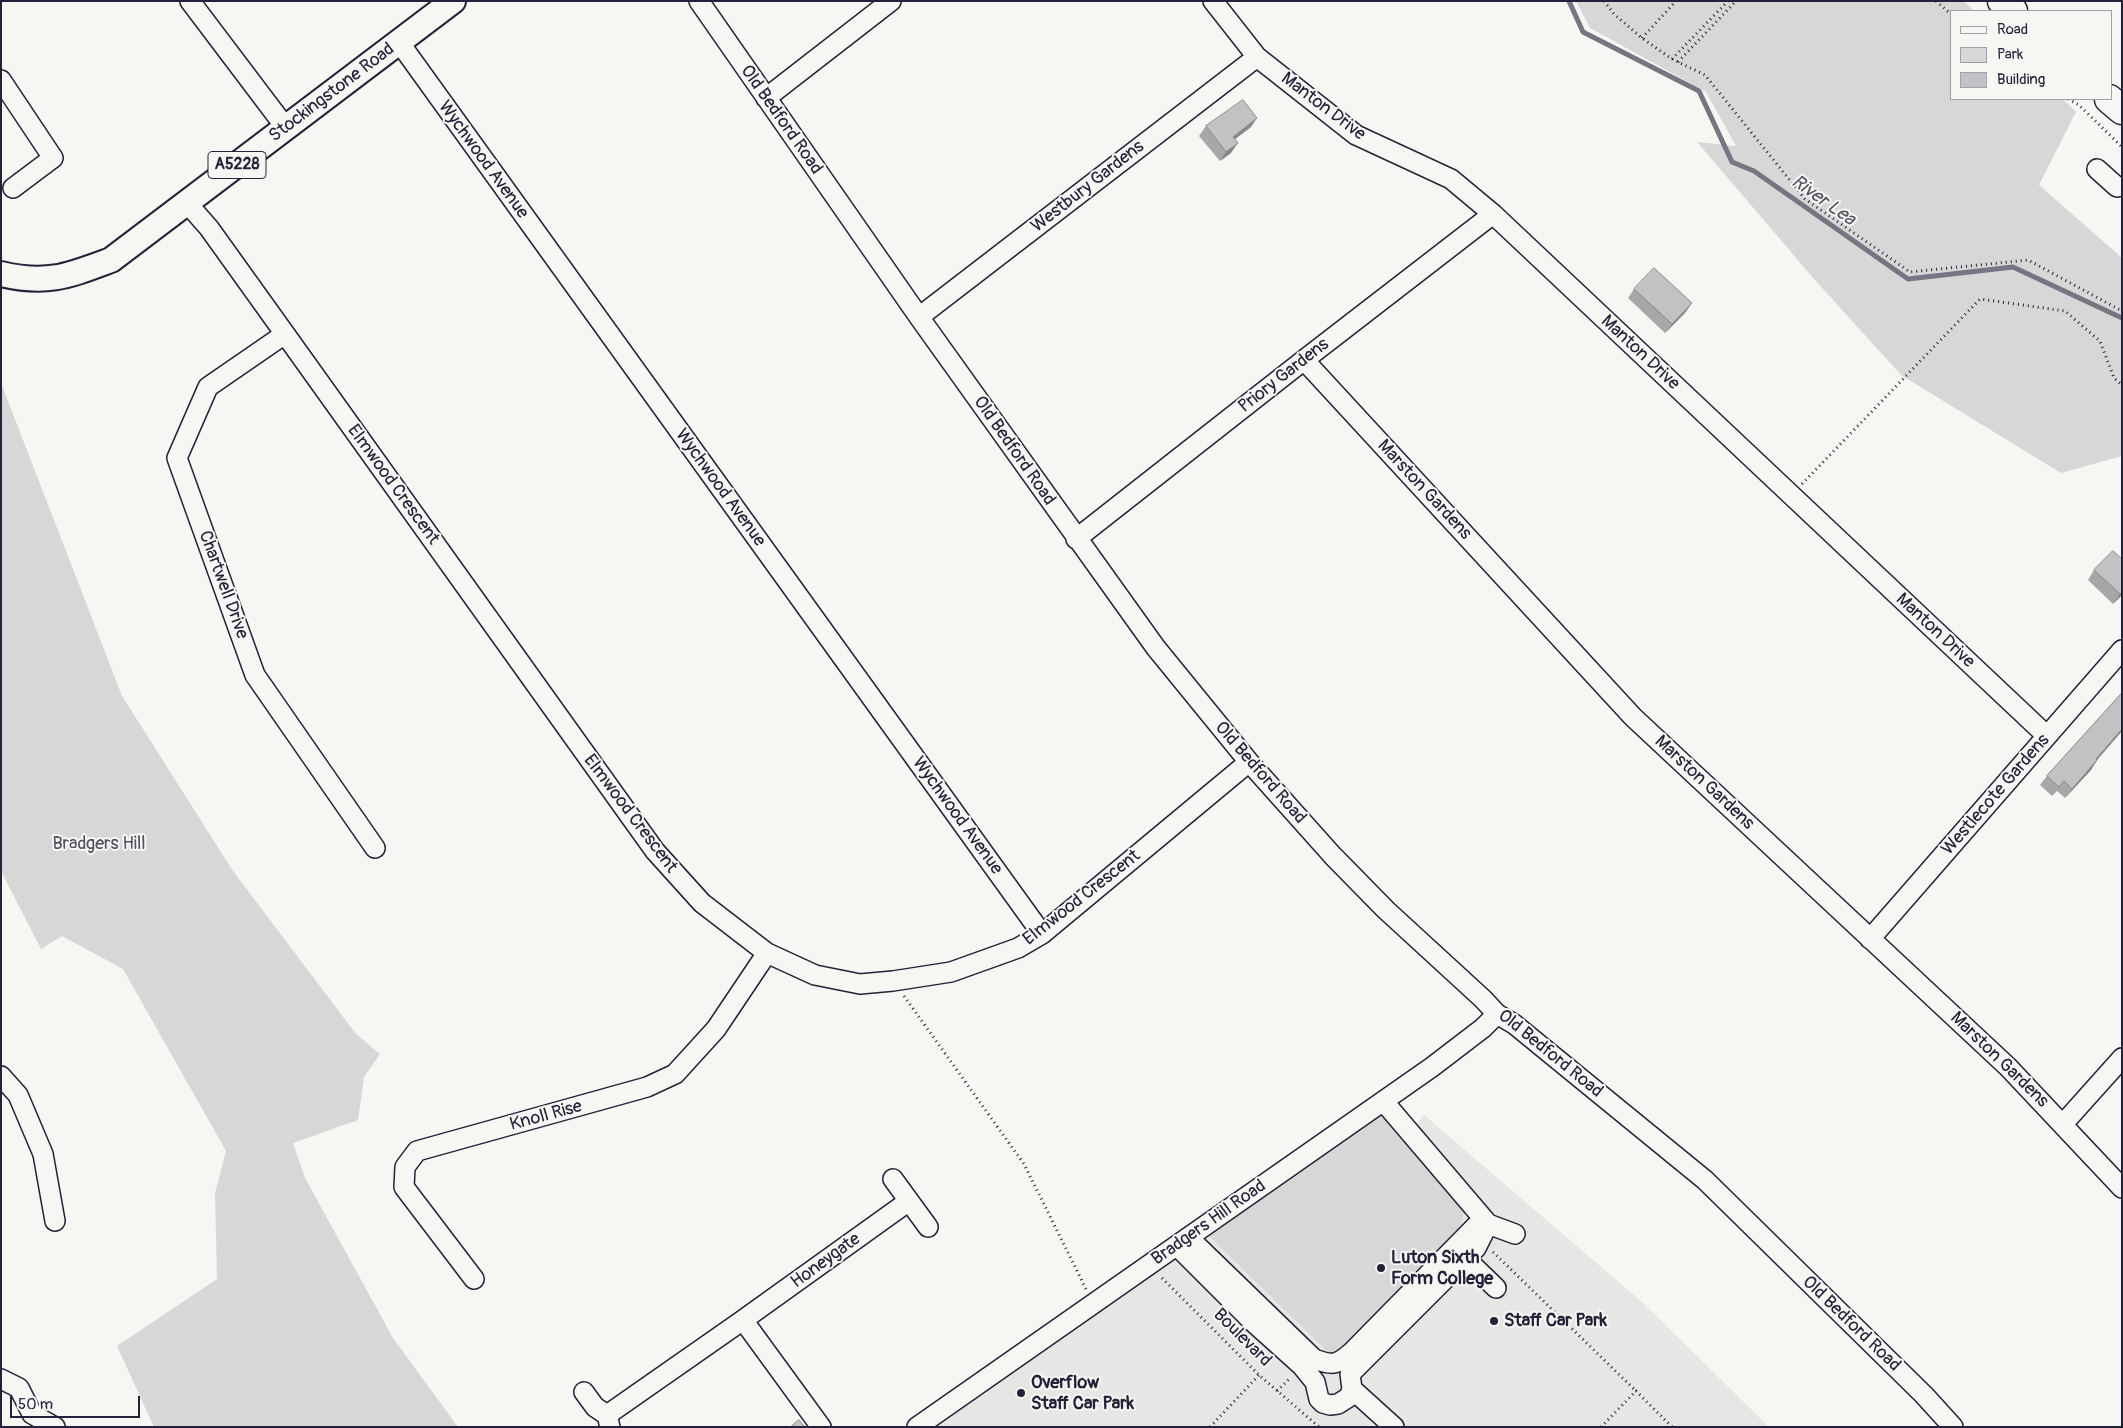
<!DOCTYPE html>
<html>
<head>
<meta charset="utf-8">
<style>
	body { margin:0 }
	#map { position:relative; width:2123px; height:1428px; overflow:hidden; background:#f6f6f2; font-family:Pangolin,sans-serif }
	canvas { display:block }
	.frame { position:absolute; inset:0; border:2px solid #22223b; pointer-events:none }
	.legend { position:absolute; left:1950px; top:10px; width:162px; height:90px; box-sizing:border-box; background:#f6f6f2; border:1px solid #a1a1a9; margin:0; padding:6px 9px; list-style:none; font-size:15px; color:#22223b }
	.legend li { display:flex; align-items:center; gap:10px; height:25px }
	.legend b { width:25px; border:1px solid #a1a1a9 }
	.scale { position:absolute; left:10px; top:1396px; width:130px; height:22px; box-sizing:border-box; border:2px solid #22223b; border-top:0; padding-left:6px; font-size:15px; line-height:18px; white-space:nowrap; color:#22223b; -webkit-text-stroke:4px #f6f6f2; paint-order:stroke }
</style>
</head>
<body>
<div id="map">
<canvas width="2123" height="1428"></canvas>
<div class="frame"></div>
<ul class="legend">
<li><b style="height:6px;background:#f6f6f2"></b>Road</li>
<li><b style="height:14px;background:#d7d7d7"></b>Park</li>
<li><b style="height:14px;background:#c2c2c4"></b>Building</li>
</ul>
<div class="scale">50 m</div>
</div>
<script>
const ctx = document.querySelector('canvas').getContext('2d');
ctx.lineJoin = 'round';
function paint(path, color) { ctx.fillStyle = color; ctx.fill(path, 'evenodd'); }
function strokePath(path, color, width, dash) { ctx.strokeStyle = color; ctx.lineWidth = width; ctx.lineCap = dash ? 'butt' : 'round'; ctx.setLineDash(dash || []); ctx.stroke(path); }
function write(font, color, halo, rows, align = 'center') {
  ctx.font = font + ' Pangolin,sans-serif'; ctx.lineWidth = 4; ctx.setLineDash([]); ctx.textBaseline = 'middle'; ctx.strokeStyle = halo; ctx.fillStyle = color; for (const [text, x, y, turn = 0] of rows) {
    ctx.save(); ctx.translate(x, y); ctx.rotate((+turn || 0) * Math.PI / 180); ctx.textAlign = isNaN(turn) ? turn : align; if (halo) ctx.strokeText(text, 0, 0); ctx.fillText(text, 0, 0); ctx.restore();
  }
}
const built = new Path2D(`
	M 1424,1115 L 1642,1302 L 1769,1427 L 933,1427 L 1207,1234 L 1413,1128 Z`);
const green = new Path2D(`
	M 1576,1 L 1964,1 L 1974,11 L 1952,11 L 1952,99 L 2063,99 L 2076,112 L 2039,185 L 2122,258 L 2122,456 L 2061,473 L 1901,375 L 1815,280 L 1697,142 L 1736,146 L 1706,92 L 1590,28 Z
	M 1,383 L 122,696 L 233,871 L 356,1034 L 380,1054 L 364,1077 L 358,1120 L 293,1143 L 305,1178 L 393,1338 L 458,1427 L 154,1427 L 117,1346 L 217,1279 L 215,1193 L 226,1151 L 123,969 L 62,936 L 41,949 L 1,871 Z
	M 1385,1112 L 1464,1205 L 1462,1224 L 1349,1347 L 1330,1354 L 1207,1234 Z`);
const stream = new Path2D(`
	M 1569,1 L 1583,32 L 1699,91 L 1732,162 L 1754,171 L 1908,279 L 2013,267 L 2122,318`);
const path = new Path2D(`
	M 1604,1 L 1614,14 L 1642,38 L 1672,59 L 1705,75 L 1805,199 L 1910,272 L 2028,260 L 2122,311
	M 1936,1 L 1952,15
	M 1642,38 L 1676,1
	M 1672,59 L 1728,1
	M 1678,62 L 1736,1
	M 2068,99 L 2079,105 L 2122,147
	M 1802,484 L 1980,299 L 2065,311 L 2100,341 L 2114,378 L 2122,385
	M 904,996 L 1024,1164 L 1086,1289
	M 1493,1252 L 1636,1391
	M 1162,1278 L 1259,1375 L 1319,1427
	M 1277,1391 L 1290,1378
	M 1210,1427 L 1259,1375
	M 1601,1427 L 1636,1391 L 1672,1427`);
const minor = new Path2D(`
	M 190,1 L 286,128
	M 699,1 L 919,317 L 1156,648 L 1249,762 L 1333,856 L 1386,910 L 1483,999 L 1497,1014 L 1514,1024 L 1705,1180 L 1924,1395 L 1953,1427
	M 1213,1 L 1257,57 L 1356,135 L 1451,179 L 1493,214 L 2047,736
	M 399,42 L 1042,934
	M 1,80 L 53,158 L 13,188
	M 766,98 L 891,1
	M 2097,169 L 2117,187
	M 187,203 L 209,228 L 285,334 L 655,851 L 702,903 L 767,953 L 815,975 L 860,984 L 893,981 L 951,972 L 1018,948 L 1042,934 L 1249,762
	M 919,317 L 1257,57
	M 285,334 L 208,387 L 177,458 L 255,675 L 375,848
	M 1304,360 L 1633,717 L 2008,1067 L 2122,1188
	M 1076,539 L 1304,360 L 1493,214
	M 1870,939 L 2122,650
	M 1,1076 L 18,1095 L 43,1154 L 55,1221
	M 2063,1124 L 2122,1058
	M 893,1179 L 928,1227
	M 1189,1238 L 1314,1359 C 1333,1366 1337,1365 1352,1352 L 1476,1226 L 1488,1224 L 1515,1234
	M 1177,1246 L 1253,1322 L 1302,1366 L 1315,1382 L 1319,1399 L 1323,1403 L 1330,1405 L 1338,1404 L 1349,1397 L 1352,1389 L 1350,1374 L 1476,1248 L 1488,1224 L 1384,1102
	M 1452,1257 L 1465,1258 L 1496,1288
	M 474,1279 L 404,1187 L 405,1167 L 417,1151 L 647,1087 L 675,1074 L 716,1029 L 767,953
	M 1,1379 L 19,1388 L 32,1414 L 55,1427
	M 1352,1389 L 1394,1427
	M 584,1392 L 595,1407 L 607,1415 L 610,1427
	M 607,1415 L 743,1320
	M 821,1427 L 743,1320 L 909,1201
	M 917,1427 L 1432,1067 L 1483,1028 L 1497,1014`);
const major = new Path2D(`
	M 1,274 C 47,285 68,276 111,260 L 453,1`);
const highway = new Path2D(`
	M 2002,1 L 2013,11
	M 2109,99 L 2122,110`);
const wall = new Path2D(`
	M 1206,126 L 1251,127 L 1235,139 L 1231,153 L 1220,161 L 1199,136 Z
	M 1634,289 L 1685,313 L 1665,333 L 1628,298 Z
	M 2122,559 L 2122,595 L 2113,604 L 2088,580 L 2094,570 Z
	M 2122,693 L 2122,731 L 2097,760 L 2091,770 L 2065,798 L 2057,791 L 2052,796 L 2040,785 L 2047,776 Z`);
const shadedWall = new Path2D(`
	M 1257,118 L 1251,127 L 1226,146 L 1233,137 Z
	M 1238,143 L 1231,153 L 1220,161 L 1226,152 Z
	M 1692,303 L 1685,313 L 1665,333 L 1672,324 Z
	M 2122,592 L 2122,595 L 2113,604 L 2120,594 Z
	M 2122,729 L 2122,731 L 2090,768 L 2096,759 Z
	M 2097,760 L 2091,770 L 2065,798 L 2072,789 Z`);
const building = new Path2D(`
	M 1243,100 L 1257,118 L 1233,137 L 1238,143 L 1226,152 L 1206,126 Z
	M 1654,268 L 1692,303 L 1672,324 L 1634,289 Z
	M 2113,551 L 2122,559 L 2122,592 L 2120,594 L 2094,570 Z
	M 2122,693 L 2122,729 L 2096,759 L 2097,760 L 2072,789 L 2064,781 L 2059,787 L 2047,776 Z
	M 799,1420 L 805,1427 L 791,1427 Z`);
const markers = [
	[1381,1268,5,"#22223b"],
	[1494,1321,5,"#22223b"],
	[1021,1393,5,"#22223b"]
];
const shields = [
	[237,165,58]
];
const shieldNames = [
	["A5228",237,165]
];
const streetNames = [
	["Stockingstone Road",332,93,-37],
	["Manton Drive",1323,107,37],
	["Old Bedford Road",781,120,55],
	["Wychwood Avenue",483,160,54],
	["Westbury Gardens",1088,187,-38],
	["Manton Drive",1640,353,43],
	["Priory Gardens",1284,376,-38],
	["Old Bedford Road",1014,451,55],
	["Elmwood Crescent",393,485,54],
	["Wychwood Avenue",720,488,54],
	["Marston Gardens",1424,490,47],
	["Chartwell Drive",223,585,70],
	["Manton Drive",1935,631,43],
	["Old Bedford Road",1260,773,49],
	["Marston Gardens",1704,783,43],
	["Westlecote Gardens",1996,795,-49],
	["Elmwood Crescent",630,814,53],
	["Wychwood Avenue",957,816,54],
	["Elmwood Crescent",1082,898,-38],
	["Old Bedford Road",1550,1054,39],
	["Marston Gardens",1999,1060,44],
	["Knoll Rise",546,1116,-15],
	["Bradgers Hill Road",1209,1223,-35],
	["Honeygate",826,1261,-36],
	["Old Bedford Road",1851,1324,44],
	["Boulevard",1242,1338,45]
];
const parkNames = [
	["Bradgers Hill",99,844]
];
const poiNames = [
	["Luton Sixth",1391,1258],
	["Form College",1391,1279],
	["Staff Car Park",1504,1321],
	["Overflow",1031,1383],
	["Staff Car Park",1031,1404]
];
const waterNames = [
	["River Lea",1823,201,35]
];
paint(built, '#e6e6e4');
paint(green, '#d7d7d7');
strokePath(stream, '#757583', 5);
strokePath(minor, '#22223b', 22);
strokePath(major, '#22223b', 28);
strokePath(highway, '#22223b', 31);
strokePath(path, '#22223b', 3, [1, 4]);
strokePath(minor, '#f6f6f2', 19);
strokePath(major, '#f6f6f2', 24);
strokePath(highway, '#f6f6f2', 28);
paint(wall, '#a7a7a9');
paint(shadedWall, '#888889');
paint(building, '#c2c2c4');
strokePath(building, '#888889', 1);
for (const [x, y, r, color] of markers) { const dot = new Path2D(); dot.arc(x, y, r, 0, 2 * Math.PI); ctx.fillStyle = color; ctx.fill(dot); strokePath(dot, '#f6f6f2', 2); }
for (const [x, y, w] of shields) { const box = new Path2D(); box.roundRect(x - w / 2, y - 13.5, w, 27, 4); ctx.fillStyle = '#f6f6f2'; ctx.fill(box); strokePath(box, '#22223b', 1); }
write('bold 16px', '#22223b', null, shieldNames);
write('18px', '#22223b', '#f6f6f2', streetNames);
write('18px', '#4f4f62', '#f6f6f2', parkNames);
write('bold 18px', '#22223b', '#f6f6f2', poiNames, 'left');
write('italic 19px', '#535365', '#f6f6f2', waterNames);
</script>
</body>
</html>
